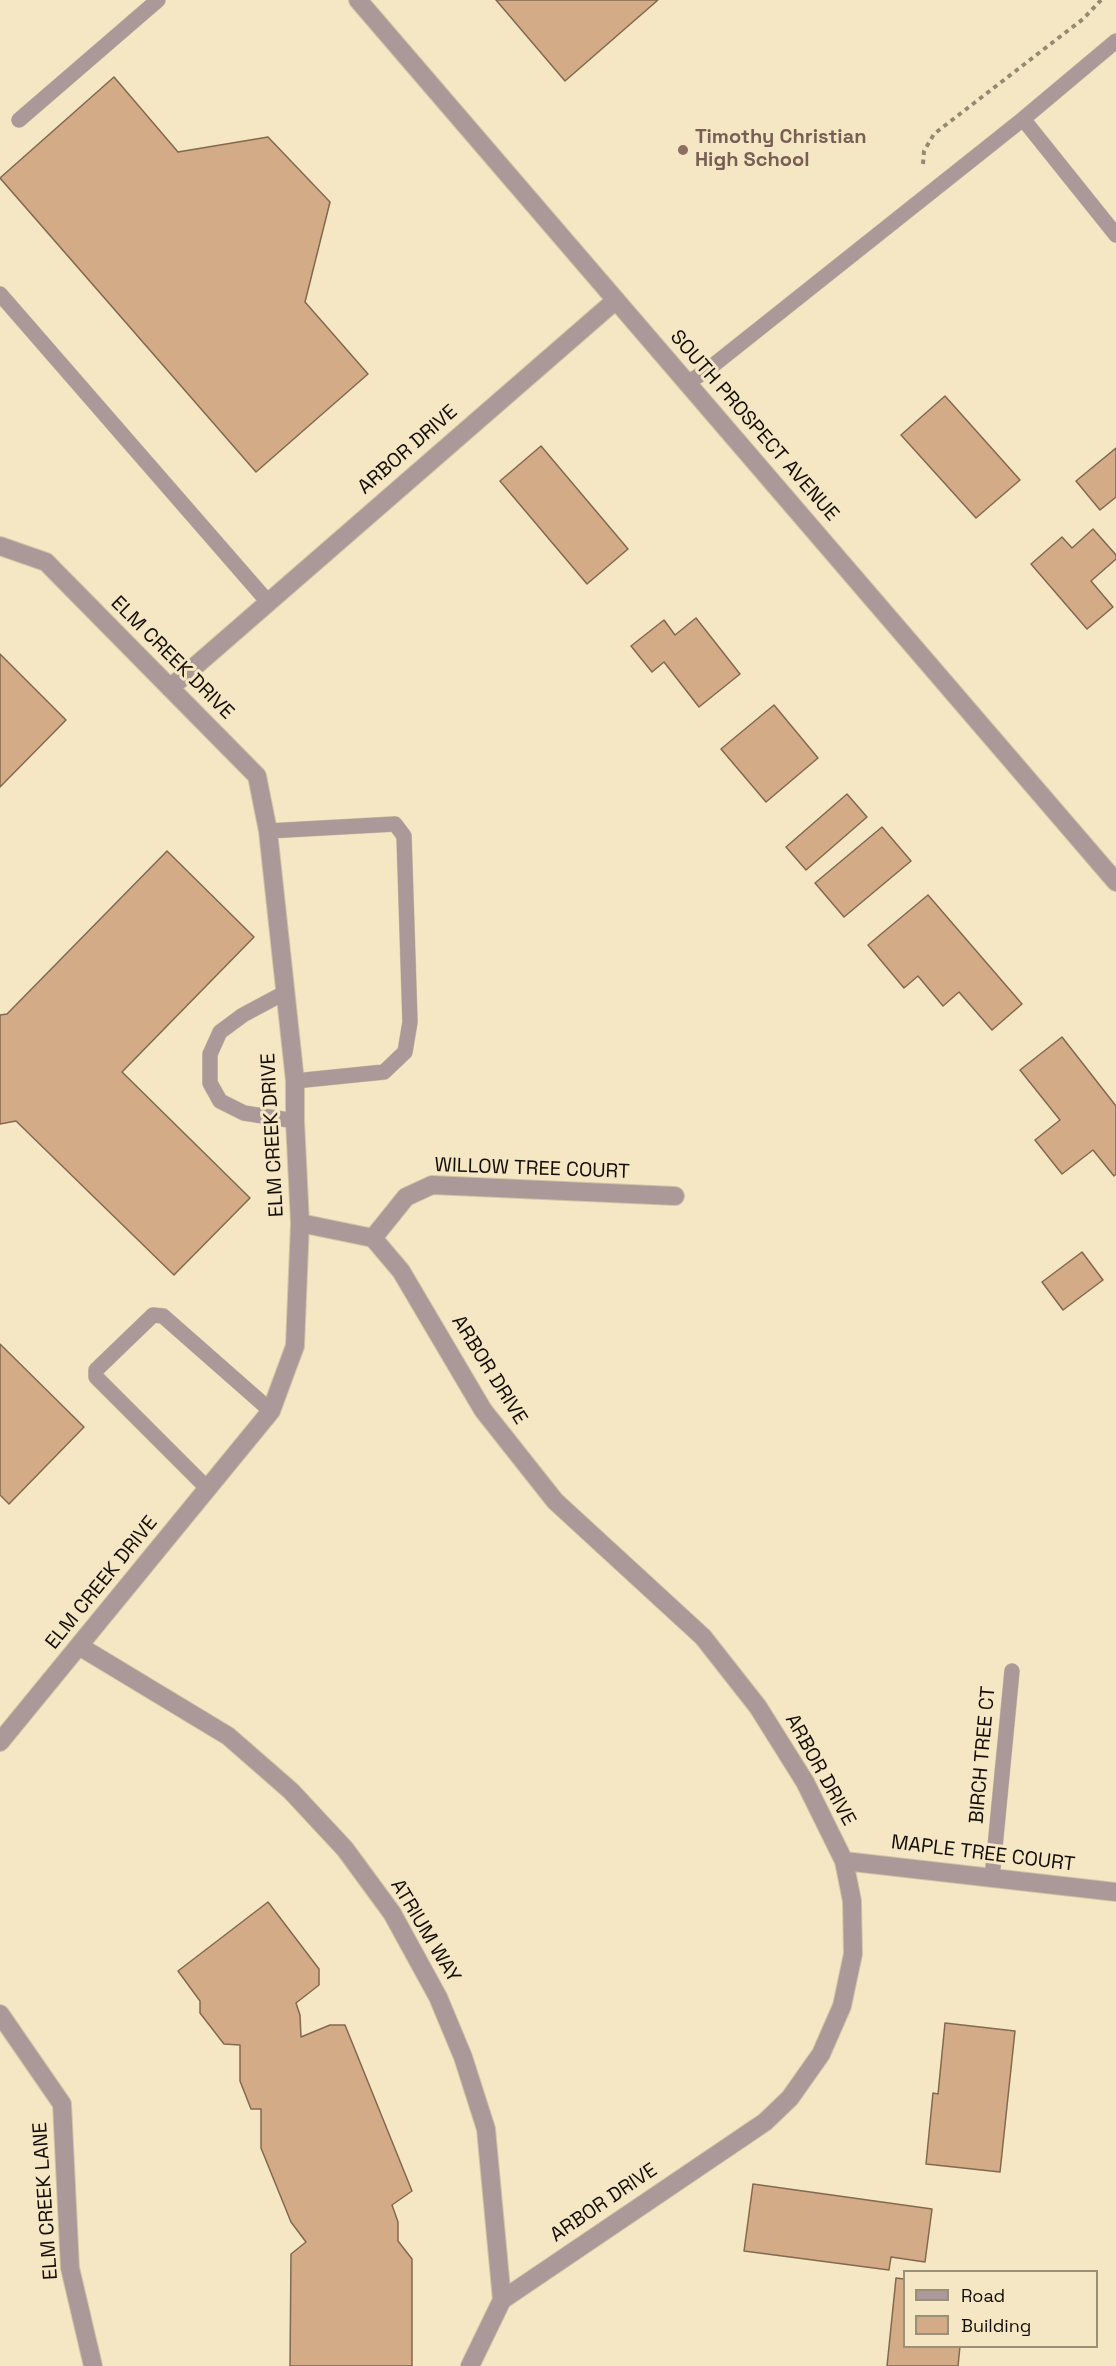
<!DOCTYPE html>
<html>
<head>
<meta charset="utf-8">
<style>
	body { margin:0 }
	#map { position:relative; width:1116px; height:2366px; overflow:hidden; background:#f5e7c4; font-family:"Space Grotesk",sans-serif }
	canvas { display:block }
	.legend { position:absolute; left:903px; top:2270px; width:195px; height:78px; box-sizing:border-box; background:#f5e7c4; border:2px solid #9a9077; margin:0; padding:8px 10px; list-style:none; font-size:18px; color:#120d03 }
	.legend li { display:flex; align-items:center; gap:12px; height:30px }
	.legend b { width:30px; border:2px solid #9a9077 }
</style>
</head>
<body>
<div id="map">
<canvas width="1116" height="2366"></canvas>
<ul class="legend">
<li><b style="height:8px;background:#ab9999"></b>Road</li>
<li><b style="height:16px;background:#d3ab87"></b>Building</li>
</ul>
</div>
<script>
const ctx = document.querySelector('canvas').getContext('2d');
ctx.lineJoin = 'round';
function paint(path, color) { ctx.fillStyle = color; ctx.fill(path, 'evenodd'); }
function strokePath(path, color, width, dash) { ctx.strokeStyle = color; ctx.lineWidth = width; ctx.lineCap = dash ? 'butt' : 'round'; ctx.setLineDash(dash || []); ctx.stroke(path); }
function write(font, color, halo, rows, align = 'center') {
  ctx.font = font + ' "Space Grotesk",sans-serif'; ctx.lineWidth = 6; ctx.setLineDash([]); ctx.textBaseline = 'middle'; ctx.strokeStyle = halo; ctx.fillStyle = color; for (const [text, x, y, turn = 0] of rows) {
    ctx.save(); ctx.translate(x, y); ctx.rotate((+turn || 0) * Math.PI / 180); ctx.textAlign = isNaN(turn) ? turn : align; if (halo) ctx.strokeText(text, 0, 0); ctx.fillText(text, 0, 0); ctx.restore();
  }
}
const building = new Path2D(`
	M 496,0 L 658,0 L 565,81 Z
	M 114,77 L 178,152 L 268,137 L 330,202 L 305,302 L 368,374 L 256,472 L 0,178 Z
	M 945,396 L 1020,480 L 976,518 L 901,435 Z
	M 541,446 L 628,549 L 587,584 L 500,481 Z
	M 1116,448 L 1116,497 L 1100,510 L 1076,481 Z
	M 1093,529 L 1116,555 L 1116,559 L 1091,581 L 1113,607 L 1087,629 L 1031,564 L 1062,537 L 1072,548 Z
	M 696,618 L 740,674 L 699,707 L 664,662 L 652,672 L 631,646 L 664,620 L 675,635 Z
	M 0,654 L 66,720 L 0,787 Z
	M 774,705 L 818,758 L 766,802 L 721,749 Z
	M 847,794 L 867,817 L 806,870 L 786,847 Z
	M 882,827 L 911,861 L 844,917 L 815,883 Z
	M 167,851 L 254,937 L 122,1072 L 250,1198 L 174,1275 L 16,1121 L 0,1124 L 0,1015 L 7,1014 Z
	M 928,895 L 1022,1004 L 992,1030 L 959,992 L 943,1006 L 918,976 L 904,988 L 868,945 Z
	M 1062,1037 L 1116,1106 L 1116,1174 L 1114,1176 L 1093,1150 L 1062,1174 L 1035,1140 L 1060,1120 L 1020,1070 Z
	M 1082,1252 L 1103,1280 L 1063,1310 L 1042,1282 Z
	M 0,1344 L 84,1427 L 9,1504 L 0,1495 Z
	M 268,1902 L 319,1969 L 319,1985 L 296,2003 L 300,2015 L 301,2037 L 330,2025 L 345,2025 L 412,2191 L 392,2205 L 398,2222 L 398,2241 L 412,2259 L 412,2366 L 290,2366 L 291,2254 L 306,2242 L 291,2222 L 261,2148 L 261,2109 L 251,2109 L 240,2081 L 240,2045 L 224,2044 L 200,2013 L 200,2001 L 178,1971 Z
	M 945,2023 L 1015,2031 L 1000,2172 L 926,2164 L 933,2093 L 938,2094 Z
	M 753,2184 L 932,2209 L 925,2262 L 891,2257 L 889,2270 L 744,2251 Z
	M 896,2278 L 904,2279 L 904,2346 L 960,2346 L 958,2366 L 887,2366 Z`);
const path = new Path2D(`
	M 923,164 L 924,151 L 934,134 L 1083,19 L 1101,0`);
const lane = new Path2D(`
	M 1023,119 L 1116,235
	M 19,120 L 158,0
	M 0,294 L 268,602
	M 687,383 L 706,371 L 1023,119 L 1116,41
	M 268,831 L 395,824 L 404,836 L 410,1022 L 405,1052 L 384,1072 L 295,1081
	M 286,992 L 243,1015 L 220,1032 L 210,1054 L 210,1083 L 220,1101 L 244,1113 L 295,1121
	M 208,1489 L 96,1377 L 96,1370 L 153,1315 L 163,1316 L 271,1411
	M 992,1878 L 1012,1671`);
const street = new Path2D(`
	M 358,0 L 1116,882
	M 0,546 L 46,562 L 257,776 L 268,831 L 295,1081 L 295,1121 L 300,1223 L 295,1346 L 271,1411 L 0,1742
	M 170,688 L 616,300
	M 300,1223 L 373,1238 L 401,1271 L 483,1410 L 555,1501 L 703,1637 L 758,1707 L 805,1782 L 844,1861 L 852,1901 L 853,1954 L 842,2006 L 821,2054 L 790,2098 L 765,2122 L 502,2300 L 470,2366
	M 373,1238 L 406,1197 L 432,1185 L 675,1196
	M 79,1646 L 228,1736 L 291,1791 L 345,1849 L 392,1913 L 438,1997 L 463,2057 L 486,2129 L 502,2300
	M 844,1861 L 1116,1892
	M 0,2014 L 62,2104 L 70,2268 L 93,2366`);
const markers = [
	[683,150,6,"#8d6e63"]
];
const educationNames = [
	["Timothy Christian",695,138],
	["High School",695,161]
];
const streetNames = [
	["SOUTH PROSPECT AVENUE",754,426,49],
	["ARBOR DRIVE",408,450,-41],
	["ELM CREEK DRIVE",172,658,45],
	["ELM CREEK DRIVE",273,1135,-93],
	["WILLOW TREE COURT",532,1169,2],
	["ARBOR DRIVE",489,1370,58],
	["ELM CREEK DRIVE",102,1583,-51],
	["BIRCH TREE CT",983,1755,-85],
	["ARBOR DRIVE",820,1770,61],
	["MAPLE TREE COURT",983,1854,7],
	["ATRIUM WAY",425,1931,59],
	["ELM CREEK LANE",46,2201,-94],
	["ARBOR DRIVE",604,2203,-34]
];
paint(building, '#d3ab87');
strokePath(building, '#836950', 1.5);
strokePath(lane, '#d1c4a5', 16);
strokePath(street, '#d1c4a5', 20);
strokePath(path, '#948a72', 4, [4.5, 4.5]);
strokePath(lane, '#ab9999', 15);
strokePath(street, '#ab9999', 18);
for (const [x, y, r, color] of markers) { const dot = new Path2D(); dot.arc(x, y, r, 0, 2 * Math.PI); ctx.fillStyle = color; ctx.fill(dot); strokePath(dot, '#f5e7c4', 2); }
write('bold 20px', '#785e54', '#f5e7c4', educationNames, 'left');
write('20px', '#120d03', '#f5e7c4', streetNames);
</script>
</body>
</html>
